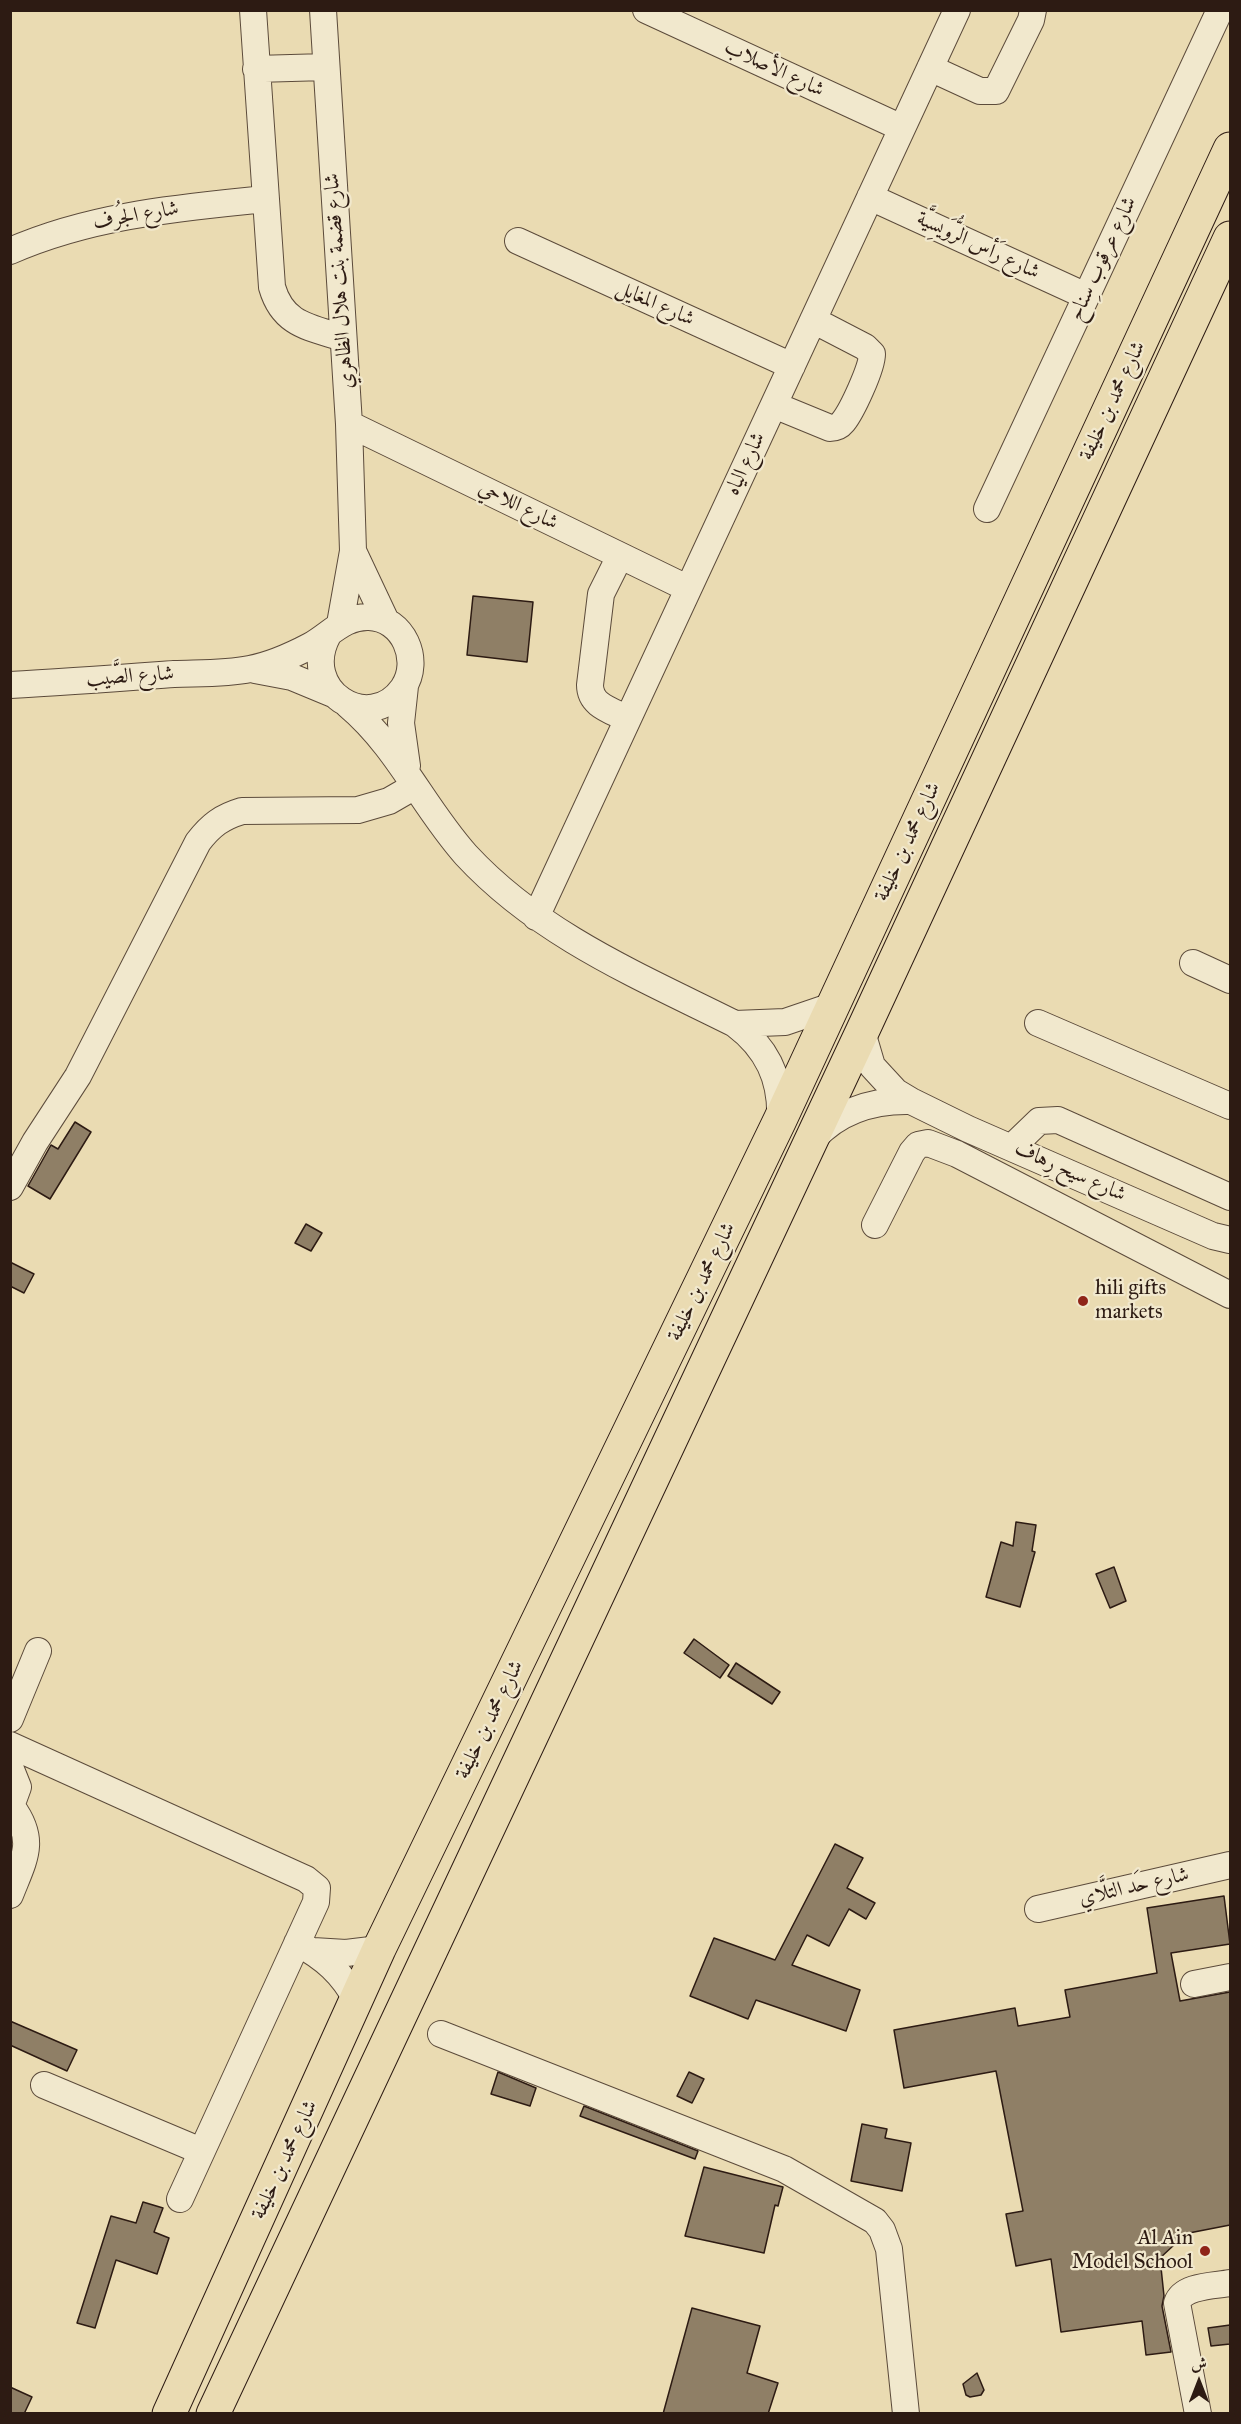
<!DOCTYPE html>
<html>
<head>
<meta charset="utf-8">
<style>
	body { margin:0 }
	#map { position:relative; width:1241px; height:2424px; overflow:hidden; background:#eadbb2; font-family:"IM FELL Great Primer",Amiri,serif }
	canvas { display:block }
	.frame { position:absolute; inset:0; border:12px solid #2d1b13; pointer-events:none }
	.north { position:absolute; left:1169px; top:2352px; width:60px; height:60px; -webkit-text-stroke:4px #f1e8cd; paint-order:stroke; rotate:0deg; font-size:16px; font-weight:700; line-height:24px; text-align:center; color:#2d1b13 }
	.north::after { content:''; display:block; margin:auto; width:21px; height:27px; background:#2d1b13; clip-path:polygon(50% 0,100% 100%,50% 72%,0 100%) }
</style>
</head>
<body>
<div id="map">
<canvas width="1241" height="2424"></canvas>
<div class="frame"></div>
<div class="north">ش</div>
</div>
<script>
const ctx = document.querySelector('canvas').getContext('2d');
ctx.lineJoin = 'round';
function paint(path, color) { ctx.fillStyle = color; ctx.fill(path, 'evenodd'); }
function strokePath(path, color, width, dash) { ctx.strokeStyle = color; ctx.lineWidth = width; ctx.lineCap = dash ? 'butt' : 'round'; ctx.setLineDash(dash || []); ctx.stroke(path); }
function write(font, color, halo, rows, align = 'center') {
  ctx.font = font + ' "IM FELL Great Primer",Amiri,serif'; ctx.lineWidth = 4.5; ctx.setLineDash([]); ctx.textBaseline = 'middle'; ctx.strokeStyle = halo; ctx.fillStyle = color; for (const [text, x, y, turn = 0] of rows) {
    ctx.save(); ctx.translate(x, y); ctx.rotate((+turn || 0) * Math.PI / 180); ctx.textAlign = isNaN(turn) ? turn : align; if (halo) ctx.strokeText(text, 0, 0); ctx.fillText(text, 0, 0); ctx.restore();
  }
}
const building = new Path2D(`
	M 473,596 L 533,602 L 527,662 L 467,655 Z
	M 75,1122 L 91,1132 L 50,1199 L 28,1186 L 51,1145 L 58,1149 Z
	M 306,1224 L 322,1233 L 311,1251 L 295,1243 Z
	M 10,1262 L 34,1274 L 24,1293 L 10,1286 Z
	M 1016,1522 L 1036,1525 L 1032,1551 L 1035,1552 L 1020,1607 L 986,1597 L 1001,1542 L 1013,1546 Z
	M 1114,1567 L 1126,1601 L 1110,1608 L 1096,1574 Z
	M 694,1639 L 729,1665 L 720,1678 L 684,1653 Z
	M 736,1663 L 780,1692 L 772,1704 L 728,1676 Z
	M 835,1844 L 863,1858 L 847,1888 L 875,1903 L 866,1919 L 849,1909 L 829,1946 L 807,1935 L 792,1965 L 860,1990 L 846,2031 L 756,2000 L 748,2019 L 690,1996 L 714,1938 L 775,1960 Z
	M 1224,1896 L 1230,1944 L 1171,1953 L 1180,2001 L 1230,1992 L 1230,2225 L 1189,2233 L 1191,2242 L 1174,2245 L 1160,2258 L 1164,2296 L 1162,2306 L 1171,2352 L 1146,2355 L 1142,2321 L 1061,2332 L 1051,2259 L 1016,2266 L 1006,2214 L 1023,2211 L 996,2071 L 904,2088 L 894,2030 L 1015,2008 L 1018,2026 L 1070,2017 L 1065,1990 L 1157,1973 L 1147,1908 Z
	M 10,2021 L 77,2050 L 67,2071 L 10,2045 Z
	M 498,2072 L 536,2088 L 530,2106 L 491,2094 Z
	M 689,2072 L 704,2079 L 692,2103 L 677,2096 Z
	M 584,2106 L 698,2151 L 695,2159 L 580,2116 Z
	M 862,2124 L 887,2129 L 885,2138 L 911,2143 L 902,2191 L 851,2181 Z
	M 704,2167 L 783,2187 L 778,2206 L 775,2205 L 764,2253 L 685,2236 Z
	M 143,2202 L 163,2208 L 154,2232 L 169,2238 L 157,2274 L 116,2260 L 95,2328 L 77,2323 L 111,2216 L 136,2223 Z
	M 692,2308 L 760,2326 L 747,2373 L 778,2383 L 768,2414 L 663,2414 Z
	M 1230,2325 L 1230,2344 L 1211,2346 L 1208,2328 Z
	M 977,2373 L 984,2390 L 981,2395 L 970,2397 L 966,2395 L 963,2384 Z
	M 10,2387 L 32,2397 L 24,2414 L 10,2414 Z`);
const minor = new Path2D(`
	M 253,10 L 272,287 C 283,325 309,327 343,338
	M 323,10 L 349,424 L 353,551 L 340,624
	M 646,10 L 902,128
	M 930,68 L 980,91 L 996,91 L 1031,20 L 1033,10
	M 256,69 L 326,67
	M 870,197 L 1086,296
	M 518,241 L 792,366
	M 10,251 C 92,215 178,208 266,199
	M 774,405 L 830,428 C 836,428 839,427 843,422 C 852,411 872,368 872,354 L 865,347 L 813,320
	M 349,424 L 687,588
	M 987,509 L 1220,10
	M 353,551 L 386,621
	M 620,556 L 601,594 L 590,685 C 590,705 610,710 626,718
	M 255,670 L 292,677 L 333,694
	M 10,685 C 65,682 119,678 174,674 C 199,673 226,674 250,669 C 271,665 291,656 310,646 C 330,635 344,616 369,617 C 403,618 422,660 403,688 C 369,736 298,690 328,635
	M 405,686 L 401,723 L 407,766
	M 348,705 C 398,747 423,807 466,855 C 540,935 639,976 735,1024 C 767,1048 782,1079 780,1120
	M 536,917 L 957,10
	M 1193,963 L 1230,980
	M 1038,1023 L 1230,1106
	M 735,1024 L 785,1022 L 832,1006
	M 862,1032 L 872,1066 L 896,1092 L 911,1101 L 968,1129 L 1213,1236 L 1230,1240
	M 814,1138 C 840,1110 873,1100 911,1101
	M 1012,1147 L 1039,1121 L 1058,1120 L 1230,1197
	M 10,1187 L 35,1142 L 78,1076 L 198,842 C 211,825 222,817 242,811 L 358,810 L 389,801 L 415,786
	M 875,1225 L 912,1152 L 918,1145 L 928,1143 L 957,1154 L 1230,1295
	M 10,1719 L 38,1651
	M 10,1745 L 306,1879 L 317,1888 L 316,1902 L 180,2199
	M 10,1767 L 18,1787 L 10,1809
	M 10,1895 C 24,1859 37,1841 12,1807
	M 1038,1909 L 1230,1865
	M 297,1943 C 324,1957 343,1974 357,2001
	M 313,1951 L 346,1953 L 379,1949
	M 1194,1984 L 1230,1977
	M 441,2034 L 784,2169 L 875,2221 L 882,2230 L 889,2249 L 906,2414
	M 44,2085 L 201,2151
	M 1198,2414 L 1177,2303 C 1183,2285 1215,2286 1230,2283`);
const highway = new Path2D(`
	M 169,2414 L 379,1949 L 780,1120 L 1230,149
	M 213,2414 L 862,1032 L 1230,238`);
const markers = [
	[1083,1301,6,"#8f2418"],
	[1205,2251,6,"#8f2418"]
];
const streetNames = [
	["شارع الأصلاب",774,69,25],
	["شارع الجُرف",136,216,-10],
	["شارع رَأس الرُّوَيسِيَّة",978,246,25],
	["شارع عرقوب سِناح",1103,259,-65],
	["شارع قضمة بنت هلال الظاهري",340,281,-94],
	["شارع المغايل",655,304,24],
	["شارع محمد بن خليفة",1113,401,-65],
	["شارع الياه",746,464,-65],
	["شارع اللاحي",518,506,26],
	["شارع الصَّيب",130,677,-4],
	["شارع محمد بن خليفة",908,842,-65],
	["شارع سيح رِهاف",1070,1172,24],
	["شارع محمد بن خليفة",702,1282,-64],
	["شارع محمد بن خليفة",490,1720,-64],
	["شارع حَد التلَّاي",1134,1887,-13],
	["شارع محمد بن خليفة",285,2160,-65]
];
const poiNames = [
	["hili gifts",1095,1289],
	["markets",1095,1313],
	["Al Ain",1193,2239,"right"],
	["Model School",1193,2263,"right"]
];
paint(building, '#8f7f66');
strokePath(building, '#2d1b13', 1.5);
strokePath(minor, '#5c4b3b', 28);
strokePath(highway, '#2d1b13', 35);
strokePath(minor, '#f1e8cd', 26);
strokePath(highway, '#eadbb2', 33);
for (const [x, y, r, color] of markers) { const dot = new Path2D(); dot.arc(x, y, r, 0, 2 * Math.PI); ctx.fillStyle = color; ctx.fill(dot); strokePath(dot, '#f1e8cd', 2); }
write('21px', '#2d1b13', '#f1e8cd', streetNames);
write('21px', '#2d1b13', '#f1e8cd', poiNames, 'left');
</script>
</body>
</html>
